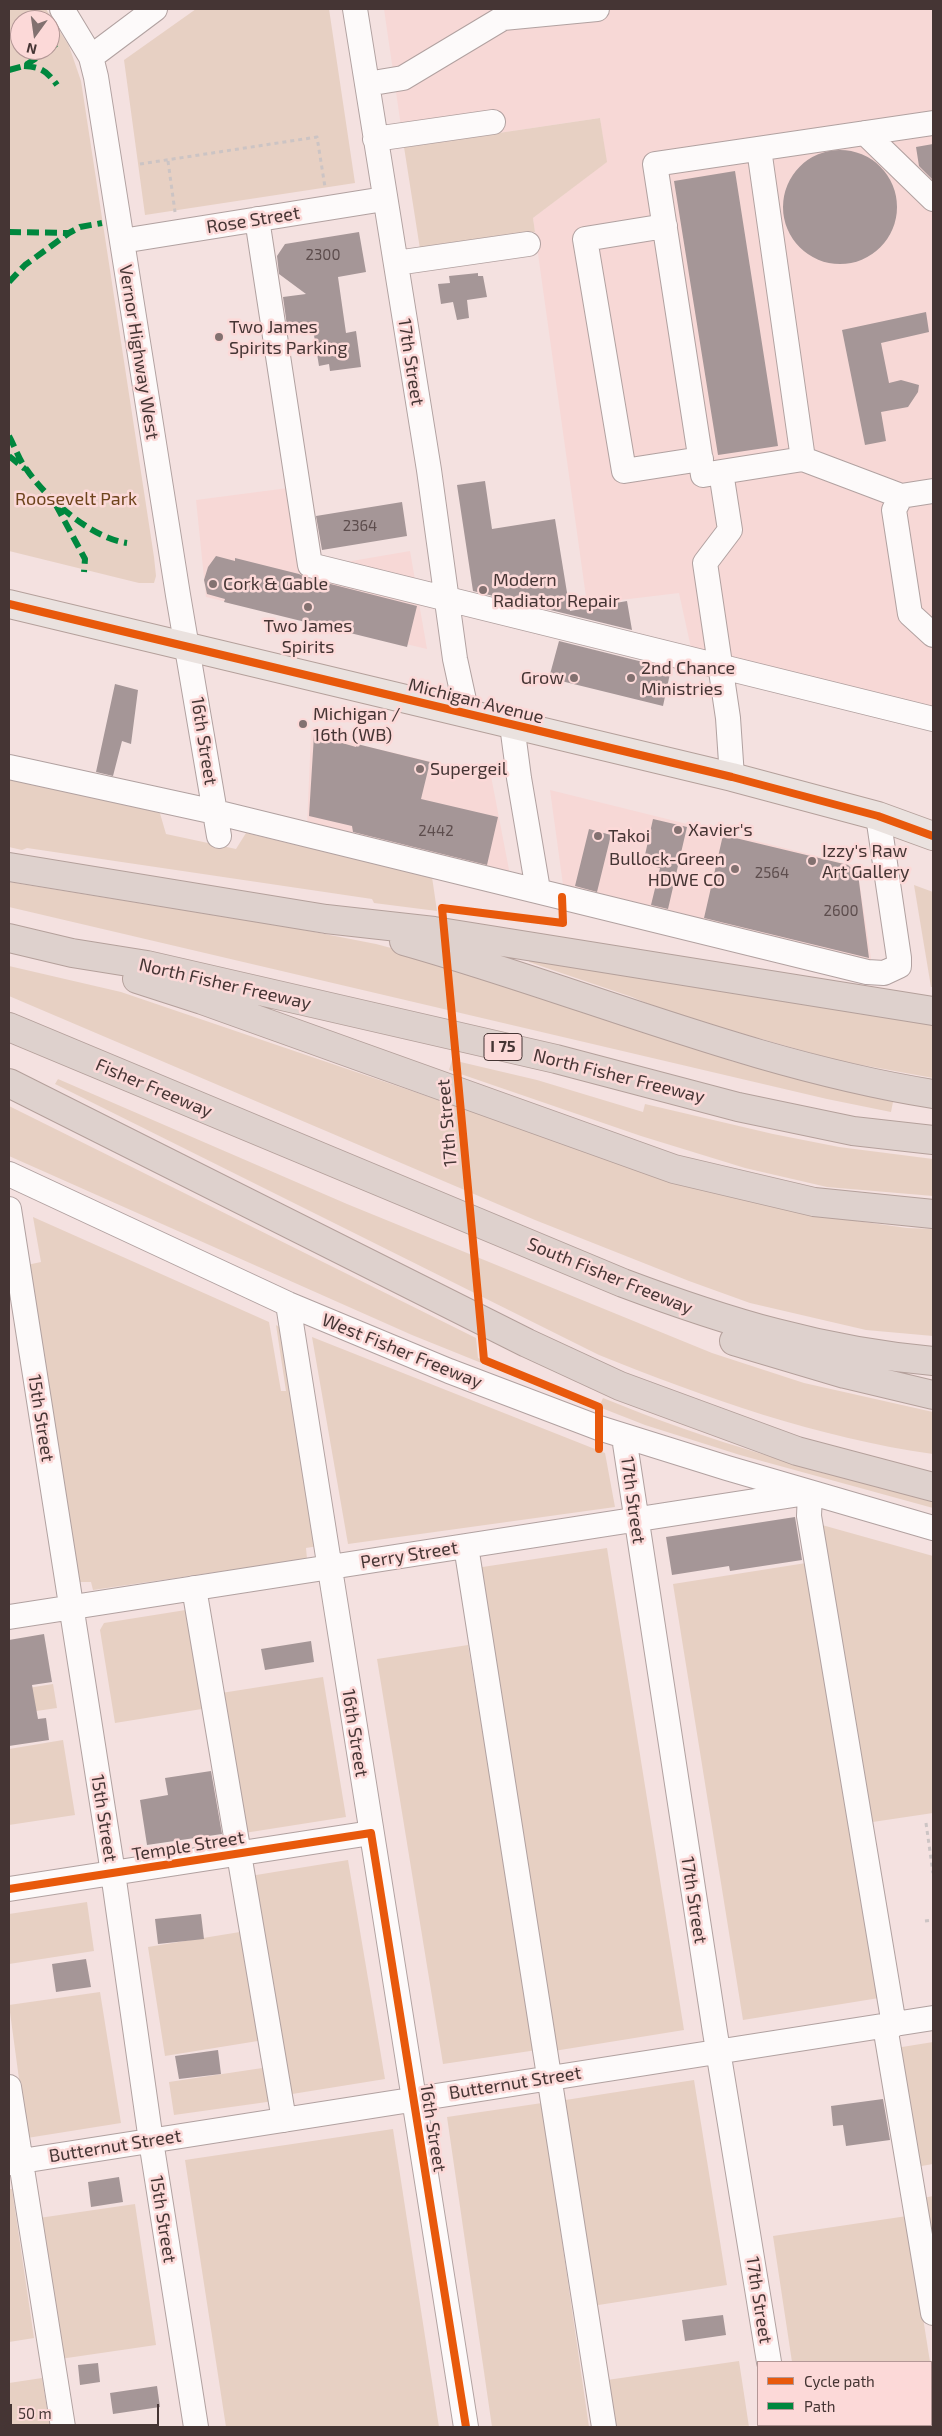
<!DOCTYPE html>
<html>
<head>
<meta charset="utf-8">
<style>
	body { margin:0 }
	#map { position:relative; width:942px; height:2436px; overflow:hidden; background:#f4e1e0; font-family:"Exo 2",sans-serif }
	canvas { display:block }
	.frame { position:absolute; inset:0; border:10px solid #453534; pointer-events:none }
	.legend { position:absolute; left:757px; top:2361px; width:175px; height:65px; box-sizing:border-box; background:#fcd9d8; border:1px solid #b39796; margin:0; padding:6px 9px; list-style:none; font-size:15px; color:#453534 }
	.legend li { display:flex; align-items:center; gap:10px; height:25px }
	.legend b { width:25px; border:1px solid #b39796 }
	.north { position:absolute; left:10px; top:10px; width:50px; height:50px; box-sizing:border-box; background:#fcd9d8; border:1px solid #b39796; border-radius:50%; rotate:194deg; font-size:14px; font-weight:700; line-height:20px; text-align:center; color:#453534 }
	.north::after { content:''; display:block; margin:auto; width:18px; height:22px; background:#827170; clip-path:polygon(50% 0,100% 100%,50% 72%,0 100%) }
	.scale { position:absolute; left:10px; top:2404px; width:149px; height:22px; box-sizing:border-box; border:2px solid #453534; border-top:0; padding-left:6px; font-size:15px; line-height:18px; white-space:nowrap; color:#453534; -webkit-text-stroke:4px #fcd9d8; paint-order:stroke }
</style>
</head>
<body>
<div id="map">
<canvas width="942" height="2436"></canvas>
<div class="frame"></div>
<ul class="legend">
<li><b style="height:6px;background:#e8590c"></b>Cycle path</li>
<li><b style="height:6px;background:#00873e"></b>Path</li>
</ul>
<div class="north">N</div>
<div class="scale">50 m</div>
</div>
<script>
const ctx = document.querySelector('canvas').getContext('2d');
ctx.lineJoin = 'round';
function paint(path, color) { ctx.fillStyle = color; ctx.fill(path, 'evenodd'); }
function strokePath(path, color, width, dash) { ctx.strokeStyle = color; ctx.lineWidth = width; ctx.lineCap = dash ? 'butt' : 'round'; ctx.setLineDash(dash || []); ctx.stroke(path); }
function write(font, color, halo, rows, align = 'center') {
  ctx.font = font + ' "Exo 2",sans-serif'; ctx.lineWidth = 5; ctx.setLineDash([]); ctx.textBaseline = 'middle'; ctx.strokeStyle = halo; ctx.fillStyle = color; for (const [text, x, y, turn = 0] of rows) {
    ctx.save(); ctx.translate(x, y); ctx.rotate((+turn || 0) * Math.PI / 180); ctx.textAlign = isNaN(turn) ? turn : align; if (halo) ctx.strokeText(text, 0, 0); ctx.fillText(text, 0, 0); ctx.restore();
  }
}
const built = new Path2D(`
	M 384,9 L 933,9 L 933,708 L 691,648 L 679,593 L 587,604 L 533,218 L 606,162 L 600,118 L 404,147 Z
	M 288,488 L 305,569 L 410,551 L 427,649 L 206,597 L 196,500 Z
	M 311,733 L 491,776 L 510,875 L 307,826 Z
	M 550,790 L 857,866 L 872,965 L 564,892 Z`);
const green = new Path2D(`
	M 9,9 L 46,9 L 69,46 L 81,81 L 154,557 L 156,576 L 154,583 L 139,583 L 9,551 ZM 20,20 L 50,20 L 50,50 L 20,50 Z
	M 196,9 L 329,9 L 355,183 L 145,215 L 124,60 Z
	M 600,118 L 607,162 L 533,218 L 535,232 L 420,249 L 404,147 Z
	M 9,771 L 159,810 L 166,834 L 236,849 L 246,833 L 432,877 L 437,911 L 374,903 L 372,899 L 27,848 L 22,850 L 9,847 Z
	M 9,882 L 299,929 L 376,944 L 463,967 L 665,1032 L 731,1061 L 893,1102 L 891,1112 L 827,1099 L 9,907 Z
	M 914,885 L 933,892 L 933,987 L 931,987 Z
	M 531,954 L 933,1023 L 933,1078 L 840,1061 L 672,1014 L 632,997 L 529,962 Z
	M 9,966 L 121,992 L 688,1185 L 799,1213 L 907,1228 L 933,1229 L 933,1336 L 866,1330 L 750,1303 L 689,1281 L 535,1220 L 9,996 Z
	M 452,1060 L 537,1080 L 643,1112 L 645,1104 L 773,1134 L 839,1147 L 933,1159 L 933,1196 L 827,1187 L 745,1168 L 641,1136 L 449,1070 Z
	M 58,1079 L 347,1204 L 712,1353 L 804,1383 L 933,1412 L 933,1454 C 818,1438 706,1398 599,1355 L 55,1084 Z
	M 9,1106 L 476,1338 L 478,1358 L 537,1383 L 536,1385 L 412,1335 L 9,1156 Z
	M 33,1217 L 269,1322 L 281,1391 L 286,1391 L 276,1325 L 284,1330 L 318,1546 L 306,1548 L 307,1559 L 93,1590 L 91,1582 L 79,1582 L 27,1265 L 41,1262 Z
	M 312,1337 L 605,1453 L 615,1507 L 348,1544 Z
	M 603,1398 C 710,1442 820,1473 933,1498 L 933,1508 L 740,1455 L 645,1425 L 599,1407 Z
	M 822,1525 L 933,1556 L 933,1813 L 866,1823 Z
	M 607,1548 L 684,2030 L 554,2051 L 476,1568 Z
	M 806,1563 L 879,1998 L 743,2020 L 673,1584 Z
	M 192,1609 L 208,1708 L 115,1723 L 100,1630 L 104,1623 Z
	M 468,1645 L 537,2050 L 443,2064 L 377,1659 Z
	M 323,1677 L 346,1817 L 238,1834 L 215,1694 Z
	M 53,1684 L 57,1708 L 9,1715 L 9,1691 Z
	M 63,1740 L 75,1815 L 9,1825 L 9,1749 Z
	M 348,1860 L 385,2079 L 286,2095 L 250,1876 Z
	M 87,1902 L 94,1951 L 9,1964 L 9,1914 Z
	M 246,1931 L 264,2040 L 165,2056 L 148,1947 Z
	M 100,1992 L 121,2123 L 27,2138 L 9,2005 Z
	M 933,2042 L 933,2164 L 916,2167 L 896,2048 Z
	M 269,2067 L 274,2101 L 174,2115 L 169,2082 Z
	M 694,2080 L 727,2285 L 592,2306 L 559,2101 Z
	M 542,2103 L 589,2427 L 492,2427 L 447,2117 Z
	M 393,2129 L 439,2427 L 226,2427 L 185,2160 Z
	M 9,2189 L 12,2189 L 34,2338 L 9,2342 Z
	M 933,2196 L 933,2260 L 923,2198 Z
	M 135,2204 L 156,2345 L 60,2359 L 39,2218 Z
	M 907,2216 L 930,2362 L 792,2362 L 773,2236 Z
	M 739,2361 L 749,2427 L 614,2427 L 607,2380 Z
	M 931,2365 L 933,2381 L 933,2427 L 802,2427 L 802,2425 L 931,2425 Z
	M 42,2378 L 50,2427 L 9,2427 L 9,2383 Z`);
const building = new Path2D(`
	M 933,144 L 933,180 L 919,166 L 916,147 Z
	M783 207a57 57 0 1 1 114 0a57 57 0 1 1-114 0Z
	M 735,171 L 778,446 L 718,455 L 674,181 Z
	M 359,232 L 366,272 L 338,277 L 346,333 L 356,331 L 361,367 L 330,371 L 329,364 L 319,366 L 313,329 L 288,333 L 283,297 L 306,294 L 279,274 L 277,256 L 285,244 Z
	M 478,273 L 478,276 L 483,276 L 487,297 L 467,300 L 469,318 L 457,320 L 453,302 L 441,304 L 438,284 L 450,283 L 449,276 Z
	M 926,312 L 929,332 L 881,343 L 889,383 L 901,380 L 919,385 L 918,392 L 908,407 L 881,412 L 886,441 L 865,445 L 842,330 Z
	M 485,481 L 492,529 L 555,519 L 570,611 L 627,601 L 632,630 L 473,591 L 457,485 Z
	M 402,502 L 407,536 L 322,550 L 316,516 Z
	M 216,556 L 235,561 L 235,558 L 299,574 L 307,578 L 417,606 L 407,647 L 224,602 L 225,599 L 207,594 L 204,580 L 208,567 Z
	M 559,641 L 671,669 L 663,706 L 549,678 Z
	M 115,684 L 138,690 L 131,744 L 122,741 L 113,776 L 96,772 Z
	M 314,735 L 356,747 L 357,744 L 430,762 L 421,799 L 498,817 L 487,865 L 353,832 L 352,826 L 309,816 Z
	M 653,819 L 687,827 L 668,909 L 651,905 L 660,868 L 643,864 Z
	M 589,829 L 611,835 L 597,892 L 575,886 Z
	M 723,835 L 848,865 L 858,874 L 869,958 L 704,918 Z
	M 795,1517 L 802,1560 L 730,1571 L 729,1566 L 672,1575 L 666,1537 Z
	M 44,1634 L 52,1682 L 32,1685 L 38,1719 L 46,1718 L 49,1740 L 9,1746 L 9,1640 Z
	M 311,1641 L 314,1662 L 265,1670 L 261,1649 Z
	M 211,1771 L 222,1834 L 147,1845 L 140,1800 L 168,1795 L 165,1778 Z
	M 201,1914 L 204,1939 L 158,1944 L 155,1919 Z
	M 86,1959 L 91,1987 L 56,1992 L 52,1964 Z
	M 218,2050 L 221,2074 L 179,2079 L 175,2056 Z
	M 883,2099 L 890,2140 L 846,2146 L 843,2125 L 833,2126 L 831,2106 Z
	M 119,2177 L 123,2202 L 91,2207 L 88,2182 Z
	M 723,2315 L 726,2335 L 685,2341 L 682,2320 Z
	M 98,2363 L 100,2382 L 80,2385 L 78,2365 Z
	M 157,2386 L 160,2407 L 113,2414 L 110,2393 Z`);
const path = new Path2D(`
	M 168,161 L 175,212
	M 140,164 L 317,137 L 325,187
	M 926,1823 L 933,1873
	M 925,1921 L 933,1920`);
const minor = new Path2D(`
	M 62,9 L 91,57 L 96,77 L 178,595 L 219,836
	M 355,9 L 429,470 L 455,659 L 467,714
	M 91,57 L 155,9
	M 367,84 L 403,78 L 503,18 L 597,9
	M 865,133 L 933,199
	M 375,139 L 493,122
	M 257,219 L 310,565 L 933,719
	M 665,226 L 585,239 L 624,471 L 701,459
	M 122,241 L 384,199
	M 396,263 L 528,244
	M 803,459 L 901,496
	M 721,472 L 703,475 L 655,164 L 933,123
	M 933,491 L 901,496 L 894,510 L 910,614 L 933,635
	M 512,725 L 519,778 L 538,890
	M 9,767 L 215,812 L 867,972 L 884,973 L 899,966 L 899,958 L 878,816
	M 732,777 L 728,718 L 705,563 L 730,530 L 721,472 L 803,459 L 759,149
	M 9,1174 L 288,1304 L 449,1371 L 599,1428 L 727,1468 L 933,1528
	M 9,1209 L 113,1873 L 151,2141 L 196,2427
	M 288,1304 L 466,2427
	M 624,1437 L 715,2032 L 769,2362
	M 810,1493 L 809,1516 L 894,2025
	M 466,1546 L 604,2427
	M 194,1588 L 284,2120
	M 9,1617 L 800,1494
	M 9,1889 L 371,1833
	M 885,2026 L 933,2313
	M 9,2087 L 63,2427
	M 9,2163 L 933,2018
	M 779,2425 L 779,2427`);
const major = new Path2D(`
	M 9,604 L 732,777 L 878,816 L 933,836`);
const highway = new Path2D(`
	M 9,867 L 326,919 L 434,931 L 933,1011
	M 9,938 L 72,953 L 147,965 L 556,1059 L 738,1107 L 853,1131 L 933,1140
	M 404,941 C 581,991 752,1065 933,1094
	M 137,979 L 202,1000 L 674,1169 L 814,1202 L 933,1214
	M 9,1027 L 623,1283 C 727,1322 822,1351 933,1361
	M 9,1083 L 527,1343 L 620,1386 L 797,1451 L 933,1487
	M 734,1341 L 845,1374 L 933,1395`);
const quiet = new Path2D(`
	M 50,49 L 56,44
	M 24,66 C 41,67 47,71 57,85
	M 9,70 L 24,66 L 49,50
	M 9,232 L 69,233
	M 9,282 L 25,265 L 69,233 L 80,227 L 102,223
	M 9,436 C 15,447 19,460 27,470 C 47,499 91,538 127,543
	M 9,456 L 25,469
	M 56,505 L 85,559 L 84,572`);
const cycleway = new Path2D(`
	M 9,604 L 732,777 L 878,816 L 933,836
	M 562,897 L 563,923 L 442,908 L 484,1360 L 599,1407 L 599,1449
	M 9,1889 L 371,1833 L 466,2427`);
const markers = [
	[219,337,5,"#827170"],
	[213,584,5,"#827170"],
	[483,590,5,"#827170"],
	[308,607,5,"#827170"],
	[574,678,5,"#827170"],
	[631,678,5,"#827170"],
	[303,724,5,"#827170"],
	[420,769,5,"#827170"],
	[678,830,5,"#827170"],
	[598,836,5,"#827170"],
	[812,861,5,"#827170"],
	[735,869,5,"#827170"]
];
const numberNames = [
	["2300",323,255],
	["2364",360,526],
	["2442",436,831],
	["2564",772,873],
	["2600",841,911]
];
const shields = [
	[503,1047,38]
];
const shieldNames = [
	["I 75",503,1047]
];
const streetNames = [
	["Rose Street",253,220,-9],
	["Vernor Highway West",139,352,81],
	["17th Street",411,362,81],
	["Michigan Avenue",476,701,14],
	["16th Street",204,741,81],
	["North Fisher Freeway",225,984,13],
	["North Fisher Freeway",619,1076,14],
	["Fisher Freeway",154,1088,23],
	["17th Street",447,1123,-95],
	["South Fisher Freeway",610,1276,22],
	["West Fisher Freeway",402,1351,22],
	["15th Street",41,1418,81],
	["17th Street",633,1500,82],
	["Perry Street",409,1555,-9],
	["16th Street",355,1733,81],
	["15th Street",104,1818,81],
	["Temple Street",188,1846,-9],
	["17th Street",694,1900,81],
	["Butternut Street",515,2083,-9],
	["16th Street",433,2128,81],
	["Butternut Street",115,2146,-9],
	["15th Street",163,2219,81],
	["17th Street",759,2300,81]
];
const poiNames = [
	["Two James",229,327],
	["Spirits Parking",229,348],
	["Modern",493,580],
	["Radiator Repair",493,601],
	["Cork & Gable",223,584],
	["Two James",308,626,"center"],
	["Spirits",308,647,"center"],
	["2nd Chance",641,668],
	["Ministries",641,689],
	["Grow",564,678,"right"],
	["Michigan /",313,714],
	["16th (WB)",313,735],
	["Supergeil",430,769],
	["Xavier's",688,830],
	["Takoi",608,836],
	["Izzy's Raw",822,851],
	["Art Gallery",822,872],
	["Bullock-Green",725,859,"right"],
	["HDWE CO",725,880,"right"]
];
const parkNames = [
	["Roosevelt Park",76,499]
];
paint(built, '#f7d8d6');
paint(green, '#e7d0c3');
paint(building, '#a59697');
strokePath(minor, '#b1a1a0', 26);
strokePath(major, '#b4a09b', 30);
strokePath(highway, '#b4a09b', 30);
strokePath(path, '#ccc4c4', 3, [4, 4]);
strokePath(minor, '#fdfafa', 24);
strokePath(major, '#eae2df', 28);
strokePath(highway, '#ded1cd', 28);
strokePath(quiet, '#00873e', 6, [12, 6]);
strokePath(cycleway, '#e8590c', 8);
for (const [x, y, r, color] of markers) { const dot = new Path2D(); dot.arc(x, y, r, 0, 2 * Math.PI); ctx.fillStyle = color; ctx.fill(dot); strokePath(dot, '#fcd9d8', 2); }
write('15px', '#5d4d4d', null, numberNames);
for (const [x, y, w] of shields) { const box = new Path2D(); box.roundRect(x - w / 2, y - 13.5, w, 27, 4); ctx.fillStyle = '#fcd9d8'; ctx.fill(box); strokePath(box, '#453534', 1); }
write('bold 16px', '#453534', null, shieldNames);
write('18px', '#453534', '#fcd9d8', streetNames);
write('18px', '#453534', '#fcd9d8', poiNames, 'left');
write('18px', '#6d441c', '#fcd9d8', parkNames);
</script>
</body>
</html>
